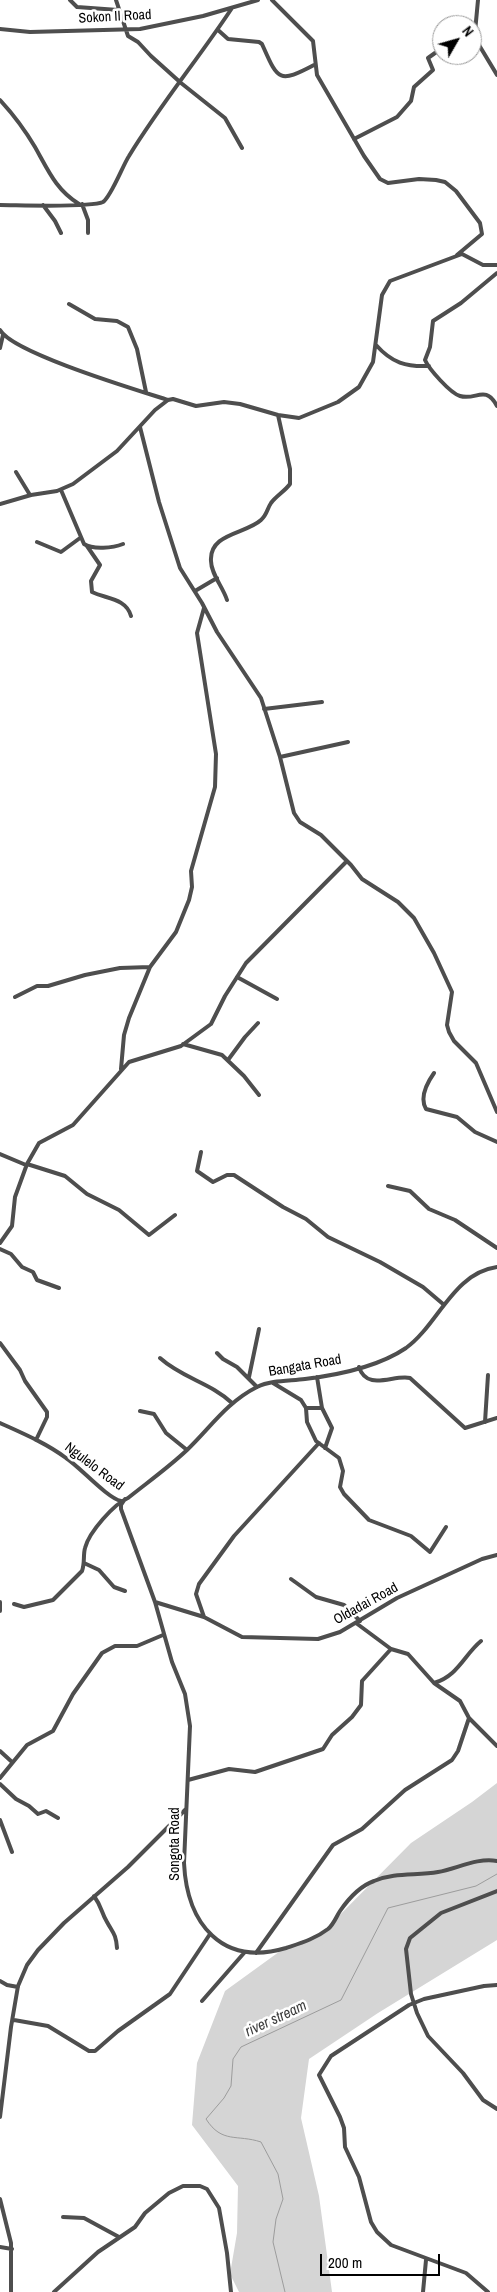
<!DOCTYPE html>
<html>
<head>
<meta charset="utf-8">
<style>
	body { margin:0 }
	#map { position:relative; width:497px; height:2292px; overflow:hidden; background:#fff; font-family:"Archivo Narrow",sans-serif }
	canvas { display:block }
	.north { position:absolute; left:432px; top:15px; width:50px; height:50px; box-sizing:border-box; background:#fff; border:1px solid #999; border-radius:50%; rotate:52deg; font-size:14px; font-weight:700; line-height:20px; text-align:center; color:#000 }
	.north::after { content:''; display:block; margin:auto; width:18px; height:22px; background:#000; clip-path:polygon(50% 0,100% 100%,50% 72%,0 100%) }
	.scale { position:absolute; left:320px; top:2254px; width:120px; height:22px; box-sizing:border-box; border:2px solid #000; border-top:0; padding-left:6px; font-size:15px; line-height:18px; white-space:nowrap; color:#000; -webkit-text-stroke:4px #fff; paint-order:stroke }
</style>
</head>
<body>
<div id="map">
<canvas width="497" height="2292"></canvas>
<div class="north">N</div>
<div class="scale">200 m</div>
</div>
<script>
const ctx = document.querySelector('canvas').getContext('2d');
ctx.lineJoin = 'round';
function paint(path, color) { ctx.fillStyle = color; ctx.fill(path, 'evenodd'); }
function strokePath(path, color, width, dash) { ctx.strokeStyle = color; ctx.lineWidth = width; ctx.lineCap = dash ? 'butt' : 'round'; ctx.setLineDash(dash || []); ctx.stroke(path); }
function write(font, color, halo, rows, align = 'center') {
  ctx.font = font + ' "Archivo Narrow",sans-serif'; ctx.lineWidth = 5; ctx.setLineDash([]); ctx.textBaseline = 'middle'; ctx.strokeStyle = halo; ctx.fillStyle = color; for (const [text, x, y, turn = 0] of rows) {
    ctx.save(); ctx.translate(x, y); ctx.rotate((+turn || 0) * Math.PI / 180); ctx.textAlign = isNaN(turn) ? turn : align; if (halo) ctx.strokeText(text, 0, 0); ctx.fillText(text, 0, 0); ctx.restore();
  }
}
const green = new Path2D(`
	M 497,1783 L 497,1940 L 378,2013 L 309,2059 L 301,2118 L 319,2196 L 332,2292 L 239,2292 L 230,2274 L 237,2233 L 238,2186 L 192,2125 L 197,2063 L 225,1991 L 283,1949 L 322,1933 L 411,1843 L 472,1802 Z`);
const stream = new Path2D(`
	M 285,2292 L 273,2242 L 276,2219 L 283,2199 L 278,2174 L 261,2142 C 237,2134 222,2144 206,2119 L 224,2098 L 231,2086 L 233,2059 L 241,2047 L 341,2000 L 388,1908 L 476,1886 L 497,1874`);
const minor = new Path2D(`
	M 70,0 L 77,7 L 118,10
	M 116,0 L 128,36 L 138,42 L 151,56 L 181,83 L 225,118 L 242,148
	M 272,0 L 313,41 L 317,75 L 364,156 L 380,179 L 388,183 L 419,179 L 436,180 L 445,182 L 456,191 L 480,223 L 482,234 L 457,255
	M 478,0 L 475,32 L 479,45 L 497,75
	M 0,29 L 30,32 L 140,29 L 203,16 L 258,0
	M 218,30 L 228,39 L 259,42 L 262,44 C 278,80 278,84 314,65
	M 0,100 C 13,114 25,130 35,147 C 48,170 56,190 79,204
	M 354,139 L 397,117 L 411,101 L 414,87 L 433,70 L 428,58 L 442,48
	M 82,204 L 88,220 L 88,233
	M 0,205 C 18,205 90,208 103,202 C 111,197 123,165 129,156 C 160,105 199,58 232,8
	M 43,205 L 55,221 L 61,233
	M 497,273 L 461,303 L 433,321 L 430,347 L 425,360 C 429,369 450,393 460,396 C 476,401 485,384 497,406
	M 69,304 L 95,319 L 117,321 L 128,327 L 137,349 L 146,392
	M 0,330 C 13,353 137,390 168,400
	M 376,345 C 392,363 406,367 429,366
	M 0,348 L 3,335
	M 140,427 L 159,502 L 180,568 L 202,603 L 217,632 L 261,698 L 280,757 L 294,813 L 300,822 L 321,835 L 351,865 L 362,879 L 398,902 L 414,918 L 434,953 L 452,992 L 447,1025 L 449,1032 L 454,1041 L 476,1063 L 497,1112
	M 16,472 L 30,495
	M 61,490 L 84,544 C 93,550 113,548 123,544
	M 0,504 L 31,495 L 57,491 L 73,484 L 117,451 L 155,410 L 168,400 L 173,399 L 196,406 L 224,402 L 240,404 L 278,415 L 299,418 L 338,402 L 359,387 L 373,362 L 382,295 L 390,281 L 462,254 L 483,265 L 497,265
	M 37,542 L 61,552 L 80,538
	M 87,546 L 100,565 L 91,581 L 92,592 C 106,599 126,598 131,616
	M 195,591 L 217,578
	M 227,600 C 223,587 211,574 211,561 C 209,533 246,534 261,520 C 267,515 267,509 271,503 C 276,496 285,491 290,484 L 290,469 L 278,415
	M 264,709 L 322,702
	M 280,757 L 348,742
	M 237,977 L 277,999
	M 15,997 L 37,986 L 48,986 L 85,975 L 120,968 L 150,967
	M 183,1044 L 222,1055 L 244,1076 L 259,1095
	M 228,1060 L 245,1037 L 258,1023
	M 121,1069 L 124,1035 L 129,1018 L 150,967 L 176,932 L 189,900 L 192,887 L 191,871 L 215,787 L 216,754 L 197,633 L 204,608
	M 434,1073 C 427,1083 419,1097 426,1109 L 457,1117 L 475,1132 L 497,1142
	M 201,1152 L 197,1171 L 213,1182 L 227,1175 L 234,1175 L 283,1207 L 306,1219 L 328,1237 L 380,1262 L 423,1287 L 443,1304
	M 0,1154 L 26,1165
	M 27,1164 L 65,1176 L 87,1194 L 119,1210 L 149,1235 L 175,1215
	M 388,1186 L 410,1191 L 429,1209 L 455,1220 L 497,1248
	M 0,1243 L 12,1226 L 15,1197 L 27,1164 L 39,1143 L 73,1125 L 129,1062 L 181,1046 L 211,1024 L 225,996 L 246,963 L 347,861
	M 0,1249 L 11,1254 L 22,1267 L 33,1272 L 37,1280 L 59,1288
	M 0,1343 L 20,1370 L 25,1381 L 47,1412 L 47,1417 L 36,1440
	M 217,1353 L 223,1359 L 237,1367 L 257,1387
	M 160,1358 C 182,1378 211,1383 232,1403
	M 359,1367 C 367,1392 394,1374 410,1378 L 465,1428 L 497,1418
	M 249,1377 L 259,1329
	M 317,1377 L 322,1408 L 332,1428 L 325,1448
	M 273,1383 L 301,1400 L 306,1408 L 307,1422 L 316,1441 L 339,1458 L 343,1471 L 340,1487 L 344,1494 L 369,1520 L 411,1536 L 430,1552 L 446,1527
	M 306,1408 L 322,1408
	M 140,1411 L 154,1414 L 166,1433 L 187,1450
	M 485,1422 L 488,1375
	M 0,1423 C 22,1433 46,1443 66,1458 C 80,1467 107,1498 121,1501
	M 125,1499 L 121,1505 L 121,1509 L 155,1602 L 172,1662 L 185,1694 L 190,1726 L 184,1863 C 187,1924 222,1967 286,1948 C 301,1943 315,1939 328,1929 C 334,1924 336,1917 340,1911 C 349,1898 360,1886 374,1881 C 395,1872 417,1876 438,1872 C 456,1869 478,1857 497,1861
	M 84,1563 L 99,1570 L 114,1587 L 125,1591
	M 291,1579 L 316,1597 L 344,1605 L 360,1621
	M 0,1602 L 0,1611
	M 155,1602 L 204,1617 L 242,1637 L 318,1639 L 340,1632 L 397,1598 L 482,1559 L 497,1555
	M 14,1604 L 24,1607 L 53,1600 L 82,1571 C 85,1563 83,1555 85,1548 C 89,1532 114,1504 128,1498 C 148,1482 169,1467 187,1450 C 210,1428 227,1402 257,1387 C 271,1380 289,1381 305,1379 C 338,1375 378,1367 406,1348 C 438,1325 453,1273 497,1267
	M 204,1617 L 196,1594 L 199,1584 L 234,1536 L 319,1443
	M 356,1623 L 391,1649 L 408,1654 L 434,1683 C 458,1676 464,1655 481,1641
	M 434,1683 L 460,1701 L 469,1718 L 497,1746
	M 0,1751 L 12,1762
	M 0,1778 L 27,1745 L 53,1731 L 73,1694 L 102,1653 L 115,1646 L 137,1646 L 163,1635
	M 188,1780 L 229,1769 L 255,1772 L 323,1749 L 332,1735 L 352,1717 L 361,1705 L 362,1681 L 391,1649
	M 0,1784 L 16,1799 L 29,1806 L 38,1814 L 46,1811 L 58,1818
	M 0,1820 L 12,1852
	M 497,1891 L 441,1913 L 410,1938 L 406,1949 L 411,1994 L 417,2013 L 428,2036 L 463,2073 L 483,2100 L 497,2109
	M 94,1896 C 102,1907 101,1912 107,1922 C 113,1933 116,1934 117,1948
	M 256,1953 L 333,1845 L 362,1829 L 405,1790 L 452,1760 L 458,1751 L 469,1718
	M 0,1981 L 7,1985 L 18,1987
	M 202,2001 L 244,1953
	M 14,2020 L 48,2026 L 89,2051 L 95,2051 L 118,2031 L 170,1994 L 210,1934
	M 0,2117 L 11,2027 L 18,1986 L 27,1965 L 38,1950 L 64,1923 L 128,1867 L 186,1809
	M 0,2199 L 11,2243 L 11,2292
	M 63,2217 L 84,2218 L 119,2237
	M 0,2247 L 12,2249
	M 54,2292 L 98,2252 L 135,2227 L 145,2213 L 169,2193 L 183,2186 L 200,2186 L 207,2189 L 219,2208 L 227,2253 L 231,2292
	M 423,2292 L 426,2260
	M 488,2292 L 466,2273 L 391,2245 L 377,2232 L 371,2222 L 359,2177 L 345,2147 L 344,2128 L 340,2117 L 319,2075 L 331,2056 L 409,2005 L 424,1999 L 484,1986 L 497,1985`);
const streetNames = [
	["Sokon II Road",115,17,-3],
	["Bangata Road",305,1366,-10],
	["Ngulelo Road",94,1467,37],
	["Oldadai Road",366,1604,-29],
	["Songota Road",175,1844,-90]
];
const waterNames = [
	["river stream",276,2019,-25]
];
paint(green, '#d5d5d5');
strokePath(stream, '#9c9c9c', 1);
strokePath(minor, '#4e4e4e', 4);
write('14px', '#000', '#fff', streetNames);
write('italic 15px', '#3d3d3d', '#fff', waterNames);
</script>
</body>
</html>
